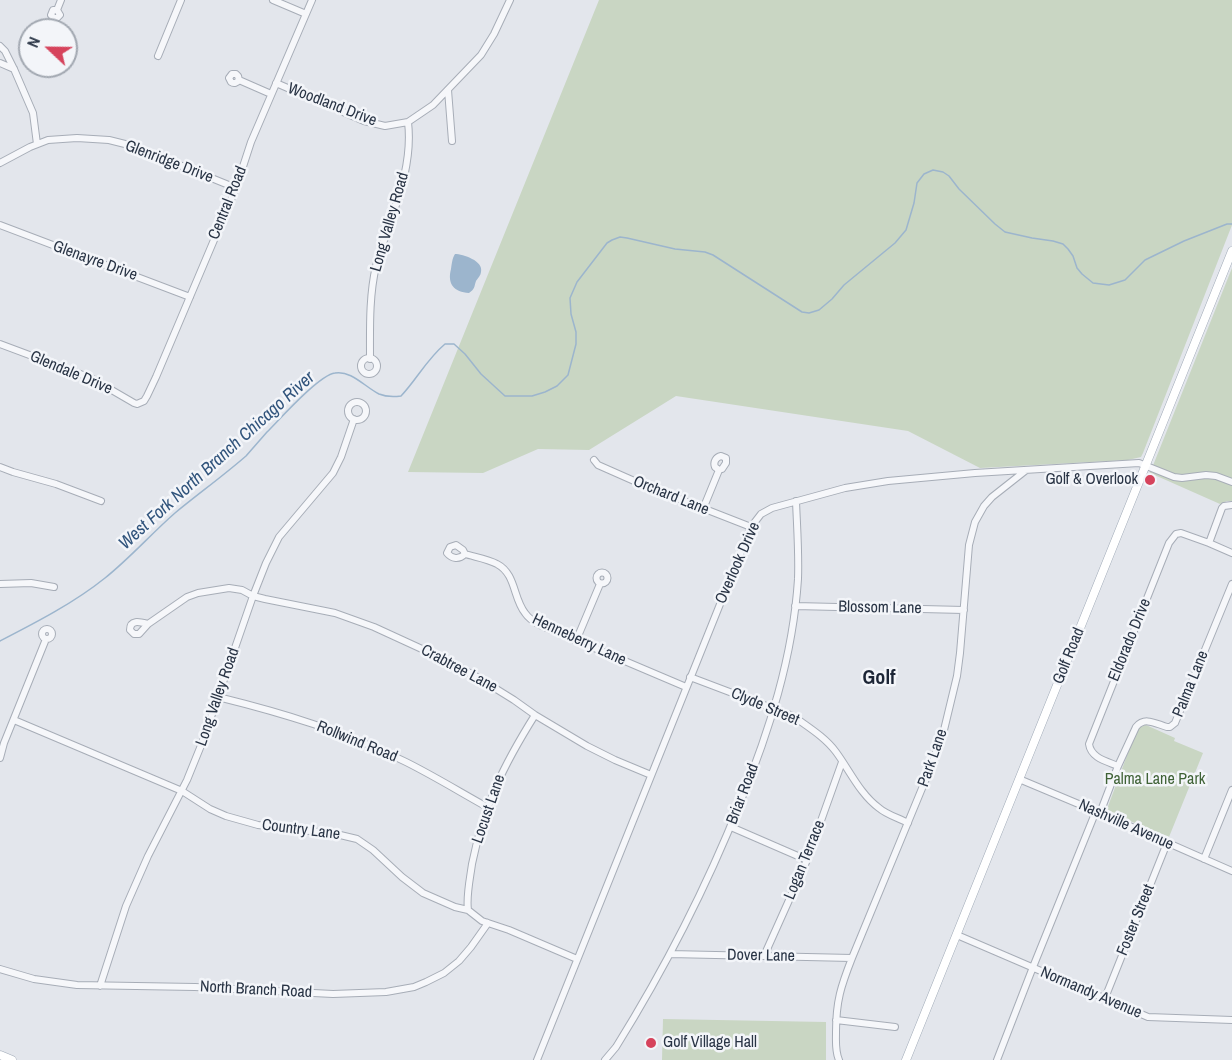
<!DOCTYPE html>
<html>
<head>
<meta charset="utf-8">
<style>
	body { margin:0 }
	#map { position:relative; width:1232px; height:1060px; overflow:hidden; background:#e3e6ec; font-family:"Archivo Narrow",sans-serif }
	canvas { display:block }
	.north { position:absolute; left:18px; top:18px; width:60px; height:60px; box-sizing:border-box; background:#f3f5f9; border:2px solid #a2a8b1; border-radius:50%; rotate:292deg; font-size:16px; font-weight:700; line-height:24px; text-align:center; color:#293445 }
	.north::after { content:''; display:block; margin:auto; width:21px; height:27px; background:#d6435c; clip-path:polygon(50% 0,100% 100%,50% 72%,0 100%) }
</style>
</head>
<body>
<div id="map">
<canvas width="1232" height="1060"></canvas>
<div class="north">N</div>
</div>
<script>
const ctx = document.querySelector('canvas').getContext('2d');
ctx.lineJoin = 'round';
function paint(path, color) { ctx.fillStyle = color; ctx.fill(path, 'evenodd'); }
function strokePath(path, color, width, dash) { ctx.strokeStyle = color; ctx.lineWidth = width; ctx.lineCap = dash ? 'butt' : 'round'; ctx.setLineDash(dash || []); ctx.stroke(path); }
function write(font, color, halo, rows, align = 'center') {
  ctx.font = font + ' "Archivo Narrow",sans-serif'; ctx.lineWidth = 5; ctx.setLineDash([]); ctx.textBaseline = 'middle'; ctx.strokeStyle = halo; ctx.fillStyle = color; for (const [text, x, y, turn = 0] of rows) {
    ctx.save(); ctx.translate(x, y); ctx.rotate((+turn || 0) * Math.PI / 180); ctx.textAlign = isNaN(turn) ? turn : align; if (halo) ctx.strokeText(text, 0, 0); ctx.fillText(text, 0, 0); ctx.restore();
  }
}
const green = new Path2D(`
	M 599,0 L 1232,0 L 1232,225 L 1143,453 L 1141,457 L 1128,460 L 980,468 L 908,431 L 676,396 L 589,450 L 538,449 L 483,473 L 408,472 Z
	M 1232,268 L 1232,501 L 1227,501 L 1220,504 L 1150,473 Z
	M 1146,725 L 1175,738 L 1174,741 L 1203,753 L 1169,837 L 1108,812 L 1107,809 L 1135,734 L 1140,727 Z
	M 663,1019 L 826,1022 L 826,1060 L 662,1060 Z`);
const water = new Path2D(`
	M 455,254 C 463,254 484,261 481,272 C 481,275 478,278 476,281 C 474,287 475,289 469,293 C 454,292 447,284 451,269 C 452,263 452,259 455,254 Z`);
const stream = new Path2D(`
	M 0,641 C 35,623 74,603 105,578 C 130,558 151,534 175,513 C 198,494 223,476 246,456 C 253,448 260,440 267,432 C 280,419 319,375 335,373 C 351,370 365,387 379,394 C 386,397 393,397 401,396 C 417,379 427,359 445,344 L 454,344 L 465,354 L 481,374 L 505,396 L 532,396 L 545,392 L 557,386 L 568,375 L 576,344 L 576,332 L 571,314 L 570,298 L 577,282 L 607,243 L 612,240 L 620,237 L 627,238 L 675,249 L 705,252 L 713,255 L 802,312 L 809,313 L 819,310 L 832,299 L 844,285 L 895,243 L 906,230 L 914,203 L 917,183 L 924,174 L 933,170 L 943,172 L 949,176 L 959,189 L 995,224 L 1005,232 L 1032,238 L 1053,241 L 1063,244 L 1068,249 L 1073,256 L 1077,268 L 1082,274 L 1093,283 L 1109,285 L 1125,280 L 1145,260 L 1184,241 L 1227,224 L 1232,224`);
const minor = new Path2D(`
	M 273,0 L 306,14
	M 57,10 L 60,15 L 57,18 L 54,18 L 51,15 L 53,10 L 57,10 L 61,0
	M 0,46 L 5,51 L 14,69 L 33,113 L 37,144
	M 158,56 L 181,0
	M 0,63 L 14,69
	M 239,80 C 237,83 234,84 231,82 L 229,78 L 232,74 L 236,74 L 238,76 L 239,80 L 271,94
	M 276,83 L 364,121 L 385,126 L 408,122 L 433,105 L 481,55 L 494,34 L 510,0
	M 448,90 L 452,141
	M 0,163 L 30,147 L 48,140 L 77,138 L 109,140 L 125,144 L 145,151 L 236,188
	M 0,225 L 190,297
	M 0,344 L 91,378 L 134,403 L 137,404 L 144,401 L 147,396 L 156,377 L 236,188 L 251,142 L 312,0
	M361 366a8 8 0 1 1 16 0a8 8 0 1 1-16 0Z
	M 370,359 C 370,328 369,296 376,266 C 389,219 414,172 408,122
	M348 411a9 9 0 1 1 18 0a9 9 0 1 1-18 0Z
	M 594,460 L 598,465 L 641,484 L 751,527
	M 0,467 L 13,472 L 56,484 L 101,501
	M 703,509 L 719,470 L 722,469 L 726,463 L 726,458 L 721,456 C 716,457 713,462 715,467 L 719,470
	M 1209,543 L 1222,508 L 1224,506 L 1232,505
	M 465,554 C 459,560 452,559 447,553 L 450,547 L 456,545 L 463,550 L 465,554 C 475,557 488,559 497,564 C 516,574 513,598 525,613 C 529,619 534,622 540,625 L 686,687
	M596.5 578a5.5 5.5 0 1 1 11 0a5.5 5.5 0 1 1-11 0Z
	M 0,584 L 31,583 L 54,587
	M 795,606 L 964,610
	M 148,624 C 140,622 130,619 130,630 L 134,634 L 139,634 L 148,624 L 187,597 L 198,593 L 229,588 L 242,590 L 253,596 L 265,599 L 335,613 L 374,627 L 448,661 L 477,677 L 514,700 L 535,715 L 587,746 L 615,760 L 651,775
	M42 634a5 5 0 1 1 10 0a5 5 0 1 1-10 0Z
	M 576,641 L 600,584
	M 690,677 L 793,716 C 808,727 825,737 836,752 C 850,771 860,794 879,808 C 887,815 899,818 908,823
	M 218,697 C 283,713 346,732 406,762 C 434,776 460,792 487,807
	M 14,720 L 182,791 L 210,809 L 226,816 L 258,825 L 336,834 L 357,839 L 373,850 L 402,877 L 423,893 L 455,907 L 468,910 L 482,921 L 509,930 L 577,959
	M 0,758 L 4,743 L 46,639
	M 1118,766 C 1106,761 1091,758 1089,744 L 1169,543 L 1176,534 L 1181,533 L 1209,543 L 1232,553
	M 1019,779 L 1100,813 L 1232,871
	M 1100,813 L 1118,766 L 1136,727 C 1145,716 1156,724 1167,727 L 1170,727 L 1175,723 L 1232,584
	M 731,827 L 807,860
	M 1204,859 L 1232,790
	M 468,910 C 466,896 470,879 472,864 C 484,805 503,766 535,715
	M 957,935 L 1148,1017 L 1232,1020
	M 670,954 L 852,958
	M 764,956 L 807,860 L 842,762
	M 0,969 L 34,979 L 77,985 L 195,987 L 333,994 L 386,992 L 414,987 L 426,982 L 444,973 L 459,961 L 471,947 L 488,923
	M 100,986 L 126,906 L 148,856 L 187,780 L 202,743 L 253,596 L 266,563 L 279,537 L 333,473 L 341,457 L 354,419
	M 1105,998 L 1167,843
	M 836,1020 L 895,1027
	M 537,1060 L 751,527 L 761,514 L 772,508 L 845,488 L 888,481 L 975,473 L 1139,463 L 1174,477 L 1182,478 L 1206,475 L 1216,476 L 1232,482
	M 605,1060 L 616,1047 C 664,970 706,888 740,803 C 769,732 793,657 798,579 C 799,553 797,527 796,501
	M 839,1060 C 835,1051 836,1042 836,1032 C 836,1001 841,986 852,958 L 930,769 L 944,730 L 957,676 L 960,653 L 969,545 L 975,522 L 984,506 L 992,497 L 1025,471
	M 997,1060 L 1033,967 L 1096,811`);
const major = new Path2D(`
	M 0,1055 L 12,1060
	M 906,1060 L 1232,251`);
const markers = [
	[1150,480,6,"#d6435c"],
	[651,1043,6,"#d6435c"]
];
const streetNames = [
	["Woodland Drive",332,105,21],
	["Glenridge Drive",169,162,21],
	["Central Road",228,203,-68],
	["Long Valley Road",390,222,-74],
	["Glenayre Drive",95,261,20],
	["Glendale Drive",71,373,23],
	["Orchard Lane",671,496,22],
	["Overlook Drive",738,563,-66],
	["Blossom Lane",880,608,1],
	["Henneberry Lane",579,640,25],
	["Eldorado Drive",1130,640,-68],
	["Golf Road",1069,656,-68],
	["Crabtree Lane",459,669,28],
	["Palma Lane",1191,684,-68],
	["Long Valley Road",218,697,-71],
	["Clyde Street",765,707,23],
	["Rollwind Road",357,742,22],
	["Park Lane",933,758,-71],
	["Briar Road",743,794,-69],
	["Locust Lane",489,809,-71],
	["Nashville Avenue",1126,825,24],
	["Country Lane",301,830,7],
	["Logan Terrace",805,860,-68],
	["Foster Street",1136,920,-68],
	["Dover Lane",761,956,1],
	["North Branch Road",256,990,3],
	["Normandy Avenue",1091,993,23]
];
const poiNames = [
	["Golf & Overlook",1138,480],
	["Golf Village Hall",663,1043,"left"]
];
const parkNames = [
	["Palma Lane Park",1155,780]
];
const waterNames = [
	["West Fork North Branch Chicago River",217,461,-42]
];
const quarterNames = [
	["Golf",879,679]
];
paint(green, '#c9d6c3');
paint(water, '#9cb5cd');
strokePath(stream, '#9cb5cd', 1.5);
strokePath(minor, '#a7adb7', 8);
strokePath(major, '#a1abb8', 9);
strokePath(minor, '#f6f7fa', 6);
strokePath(major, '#fff', 8);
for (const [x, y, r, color] of markers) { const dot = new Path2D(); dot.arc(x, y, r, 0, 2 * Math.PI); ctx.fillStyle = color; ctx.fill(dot); strokePath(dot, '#f3f5f9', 2); }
write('16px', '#293445', '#f3f5f9', streetNames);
write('16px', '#293445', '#f3f5f9', poiNames, 'right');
write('16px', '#3f6236', '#f3f5f9', parkNames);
write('italic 18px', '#31547c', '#f3f5f9', waterNames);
write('bold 20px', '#1c2536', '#f3f5f9', quarterNames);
</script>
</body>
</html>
